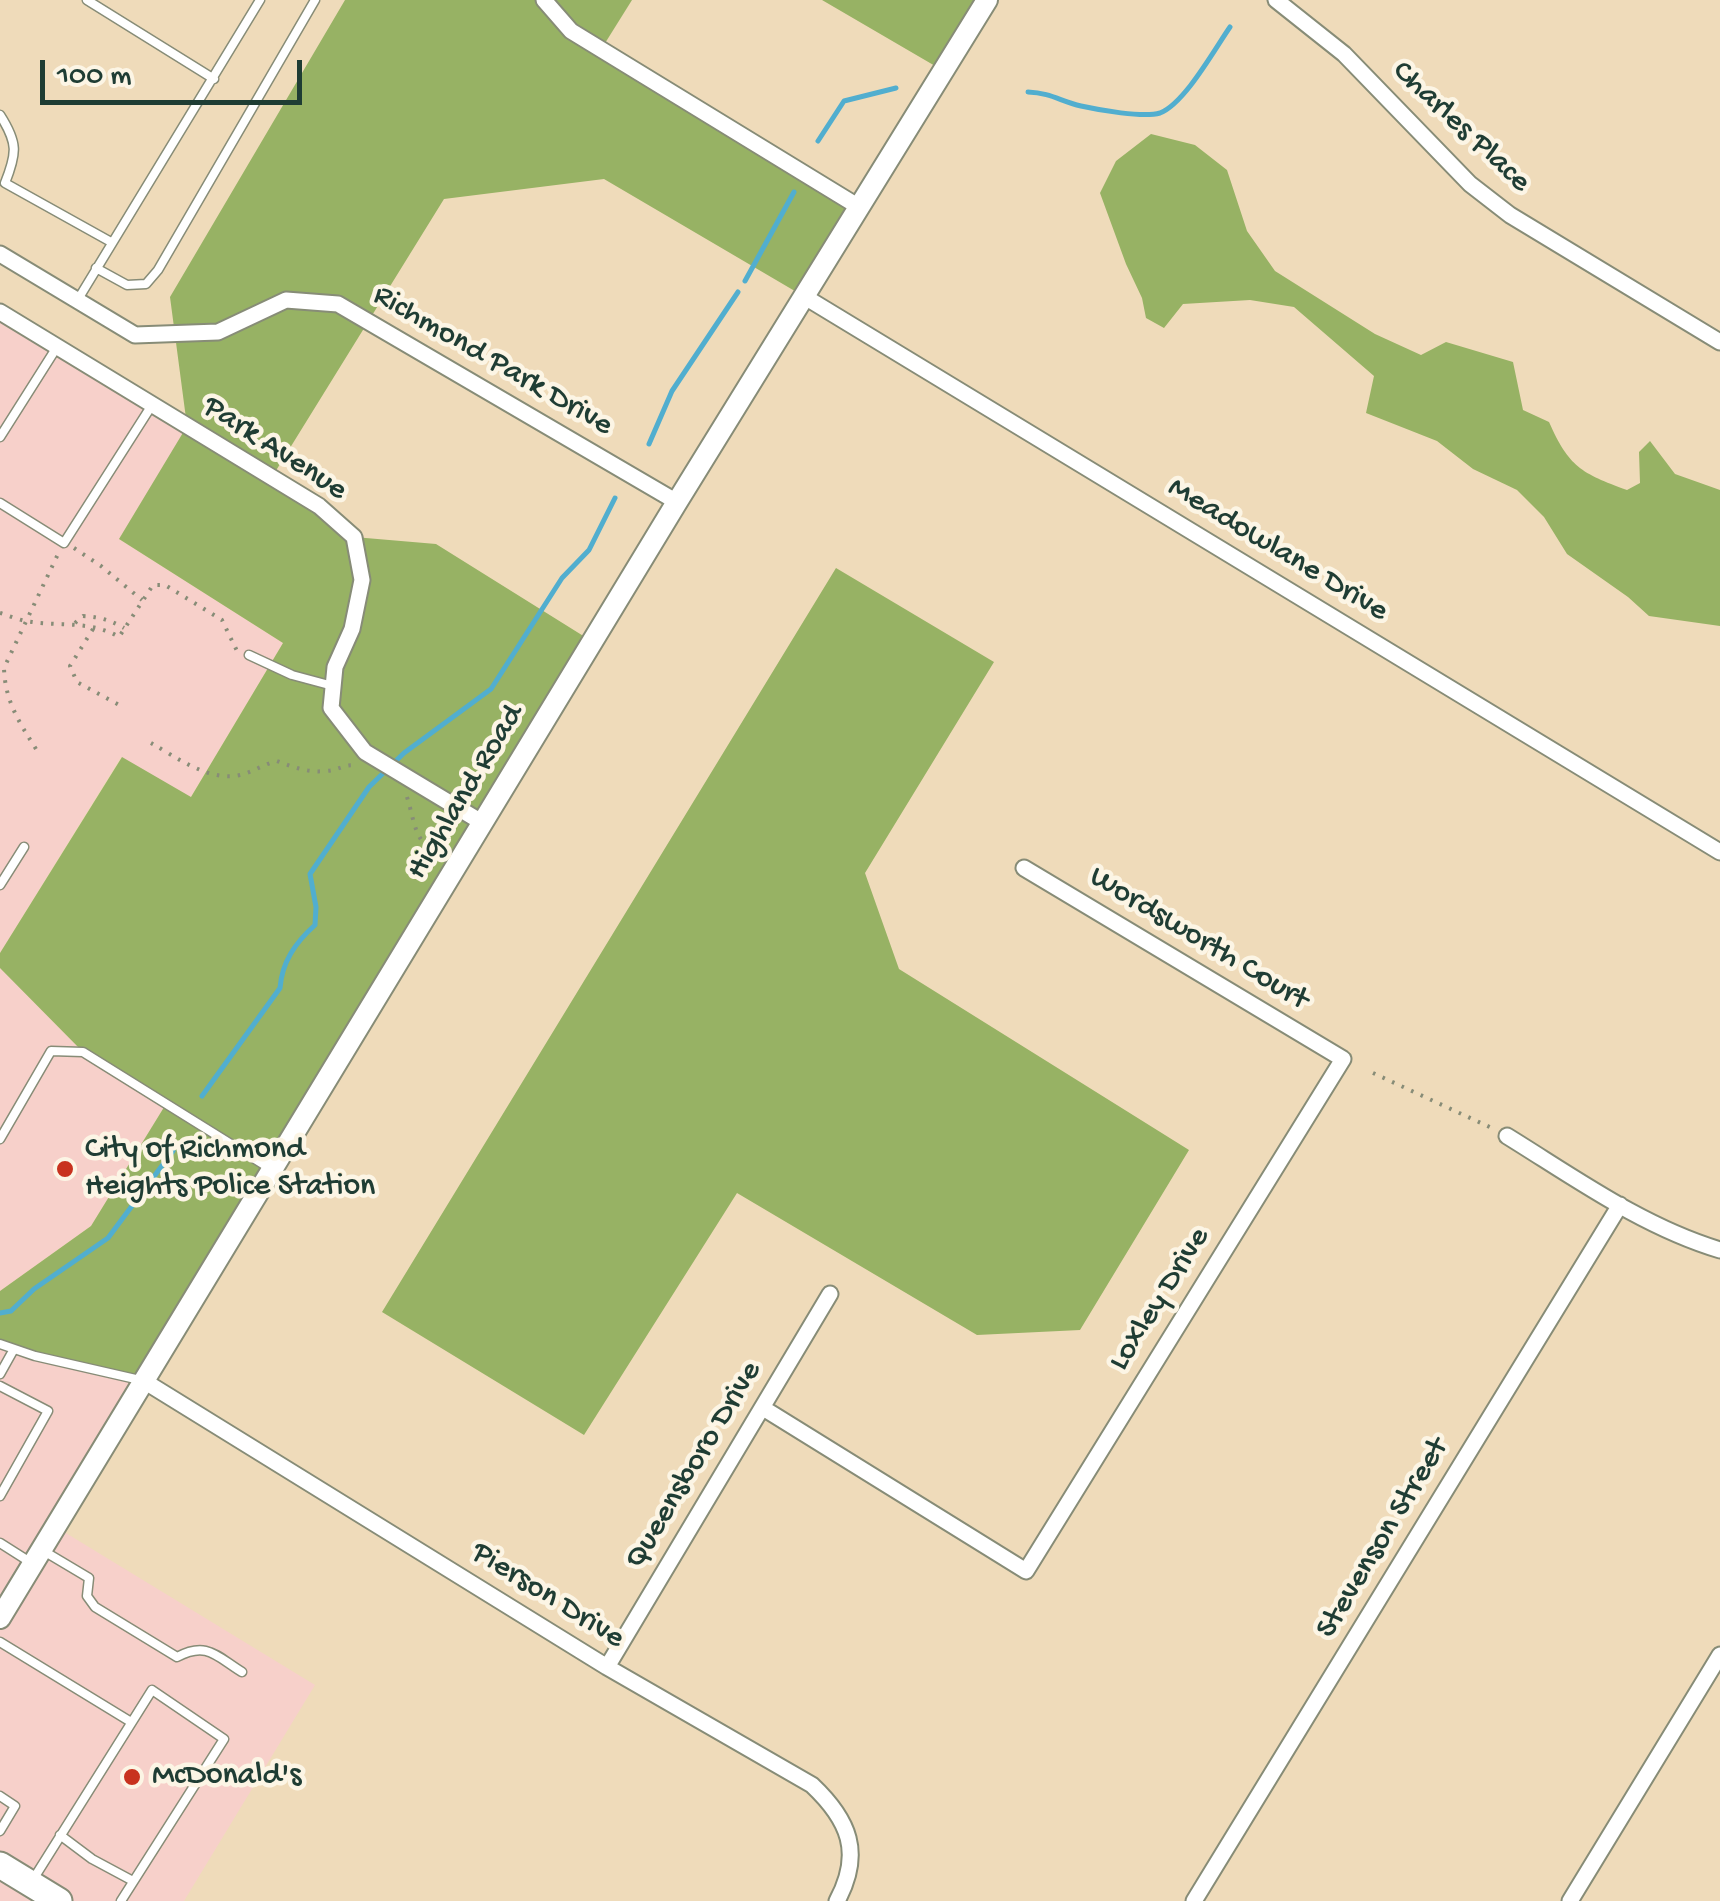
<!DOCTYPE html>
<html>
<head>
<meta charset="utf-8">
<style>
	body { margin:0 }
	#map { position:relative; width:1720px; height:1901px; overflow:hidden; background:#efdbba; font-family:"Gochi Hand",sans-serif }
	canvas { display:block }
	.scale { position:absolute; left:40px; top:60px; width:262px; height:45px; box-sizing:border-box; border:5px solid #1f3d34; border-top:0; padding-left:12px; font-size:30px; line-height:35px; white-space:nowrap; color:#1f3d34; -webkit-text-stroke:8px #fcf5e5; paint-order:stroke }
</style>
</head>
<body>
<div id="map">
<canvas width="1720" height="1901"></canvas>
<div class="scale">100 m</div>
</div>
<script>
const ctx = document.querySelector('canvas').getContext('2d');
ctx.lineJoin = 'round';
function paint(path, color) { ctx.fillStyle = color; ctx.fill(path, 'evenodd'); }
function strokePath(path, color, width, dash) { ctx.strokeStyle = color; ctx.lineWidth = width; ctx.lineCap = dash ? 'butt' : 'round'; ctx.setLineDash(dash || []); ctx.stroke(path); }
function write(font, color, halo, rows, align = 'center') {
  ctx.font = font + ' "Gochi Hand",sans-serif'; ctx.lineWidth = 9; ctx.setLineDash([]); ctx.textBaseline = 'middle'; ctx.strokeStyle = halo; ctx.fillStyle = color; for (const [text, x, y, turn = 0] of rows) {
    ctx.save(); ctx.translate(x, y); ctx.rotate((+turn || 0) * Math.PI / 180); ctx.textAlign = isNaN(turn) ? turn : align; if (halo) ctx.strokeText(text, 0, 0); ctx.fillText(text, 0, 0); ctx.restore();
  }
}
const built = new Path2D(`
	M 0,312 L 187,427 L 119,539 L 283,643 L 190,798 L 121,757 L 0,953 Z
	M 0,968 L 83,1052 L 166,1104 L 91,1226 L 0,1291 Z
	M 0,1344 L 144,1381 L 56,1527 L 315,1685 L 184,1901 L 0,1901 Z`);
const forest = new Path2D(`
	M 345,0 L 632,0 L 602,48 L 859,207 L 805,297 L 604,179 L 444,199 L 272,477 L 354,537 L 436,544 L 593,642 L 144,1381 L 0,1344 L 0,1291 L 91,1226 L 166,1104 L 83,1052 L 0,968 L 0,953 L 122,757 L 191,797 L 283,643 L 119,539 L 187,426 L 170,297 Z
	M 822,0 L 987,0 L 942,70 Z
	M 1151,134 L 1195,145 L 1227,170 L 1247,231 L 1275,271 L 1375,334 L 1421,355 L 1446,342 L 1513,362 L 1523,410 L 1549,422 C 1569,467 1581,473 1627,490 L 1640,483 L 1639,452 L 1650,441 L 1675,474 L 1720,490 L 1720,626 L 1649,616 L 1628,597 L 1567,554 L 1544,517 L 1517,490 L 1473,469 L 1437,441 L 1366,413 L 1374,376 L 1294,307 L 1250,300 L 1183,304 L 1164,328 L 1146,318 L 1142,298 L 1126,264 L 1100,193 L 1116,161 Z
	M 836,568 L 994,662 L 865,873 L 899,969 L 1189,1150 L 1080,1330 L 977,1335 L 737,1193 L 584,1435 L 382,1312 Z`);
const stream = new Path2D(`
	M 1028,92 C 1051,93 1060,101 1081,106 C 1099,110 1143,118 1160,113 C 1185,103 1214,50 1230,27
	M 818,141 L 844,101 L 896,88
	M 745,281 L 794,192
	M 649,444 L 672,391 L 738,292
	M 202,1096 L 280,988 C 282,962 295,943 315,925 L 316,907 L 310,874 L 369,787 L 404,753 L 491,689 L 562,578 L 589,550 L 615,498
	M 0,1313 L 11,1311 L 34,1289 L 108,1238 L 173,1151`);
const path = new Path2D(`
	M 74,548 L 101,566 L 142,600
	M 0,613 C 10,616 21,621 32,622 C 61,626 93,621 119,637 L 153,585 L 165,585 L 222,620 L 237,651
	M 75,623 L 83,616 C 100,617 110,620 124,628
	M 93,629 L 70,666 L 77,682 L 121,706
	M 151,743 C 176,757 209,782 240,775 C 253,772 264,764 277,761 C 293,767 308,773 325,771 C 338,771 345,763 357,766
	M 36,749 C 19,722 5,701 4,668 L 58,554
	M 407,797 C 416,826 413,840 442,859
	M 1373,1073 L 1494,1129`);
const service = new Path2D(`
	M 87,0 L 214,79
	M 0,115 C 18,143 17,153 5,183 L 111,242
	M 96,268 L 127,285 L 146,284 L 158,270 L 315,0
	M 77,301 L 260,0
	M 0,437 L 57,347
	M 0,503 L 64,543 L 152,405
	M 249,655 L 292,675 L 333,686
	M 0,885 L 24,847
	M 0,1139 L 51,1051 L 83,1052 L 271,1169
	M 0,1344 L 35,1356 L 140,1380
	M 0,1374 L 14,1349
	M 0,1386 L 48,1411 L 0,1496
	M 0,1543 L 30,1562
	M 42,1550 L 89,1578 L 87,1596 L 95,1607 L 177,1657 C 207,1641 216,1656 242,1672
	M 0,1642 L 131,1722
	M 0,1796 L 15,1806 L 0,1831
	M 60,1835 L 92,1859 L 133,1881
	M 34,1878 L 152,1690 L 224,1739 L 121,1901`);
const minor = new Path2D(`
	M 544,0 L 571,31 L 859,207
	M 1276,0 L 1344,54 L 1470,184 L 1510,215 L 1720,342
	M 0,254 L 135,335 L 218,332 L 286,300 L 338,304 L 677,502
	M 805,297 L 1720,852
	M 0,312 L 319,506 L 354,537 L 362,580 L 352,629 L 335,667 L 331,708 L 365,752 L 483,823
	M 1507,1136 C 1575,1178 1643,1227 1720,1250
	M 144,1381 L 607,1667 L 812,1785 C 849,1820 863,1853 837,1901
	M 763,1408 L 1026,1571 L 1343,1059 L 1024,868
	M 607,1667 L 830,1294
	M 1194,1901 L 1620,1205
	M 1570,1901 L 1720,1655`);
const tertiary = new Path2D(`
	M 0,1618 L 677,502 L 987,0`);
const primary = new Path2D(`
	M 0,1865 L 59,1901`);
const markers = [
	[65,1169,10,"#c8321e"],
	[132,1777,10,"#c8321e"]
];
const streetNames = [
	["Charles Place",1460,128,43],
	["Richmond Park Drive",492,362,30],
	["Park Avenue",274,450,33],
	["Meadowlane Drive",1277,551,31],
	["Highland Road",467,793,-59],
	["Wordsworth Court",1198,940,31],
	["Loxley Drive",1161,1300,-58],
	["Queensboro Drive",695,1466,-59],
	["Stevenson Street",1384,1539,-59],
	["Pierson Drive",547,1597,32]
];
const poiNames = [
	["City of Richmond",85,1151],
	["Heights Police Station",85,1188],
	["McDonald's",152,1777]
];
paint(built, '#f7d0ca');
paint(forest, '#97b264');
strokePath(stream, '#51aecf', 5);
strokePath(service, '#878c77', 11);
strokePath(minor, '#878c77', 19);
strokePath(tertiary, '#878c77', 24);
strokePath(primary, '#878c77', 29);
strokePath(path, '#878c77', 4, [2.5, 8]);
strokePath(service, '#fff', 8);
strokePath(minor, '#fff', 15);
strokePath(tertiary, '#fff', 20);
strokePath(primary, '#fff', 25);
for (const [x, y, r, color] of markers) { const dot = new Path2D(); dot.arc(x, y, r, 0, 2 * Math.PI); ctx.fillStyle = color; ctx.fill(dot); strokePath(dot, '#fcf5e5', 4); }
write('32px', '#1f3d34', '#fcf5e5', streetNames);
write('32px', '#1f3d34', '#fcf5e5', poiNames, 'left');
</script>
</body>
</html>
